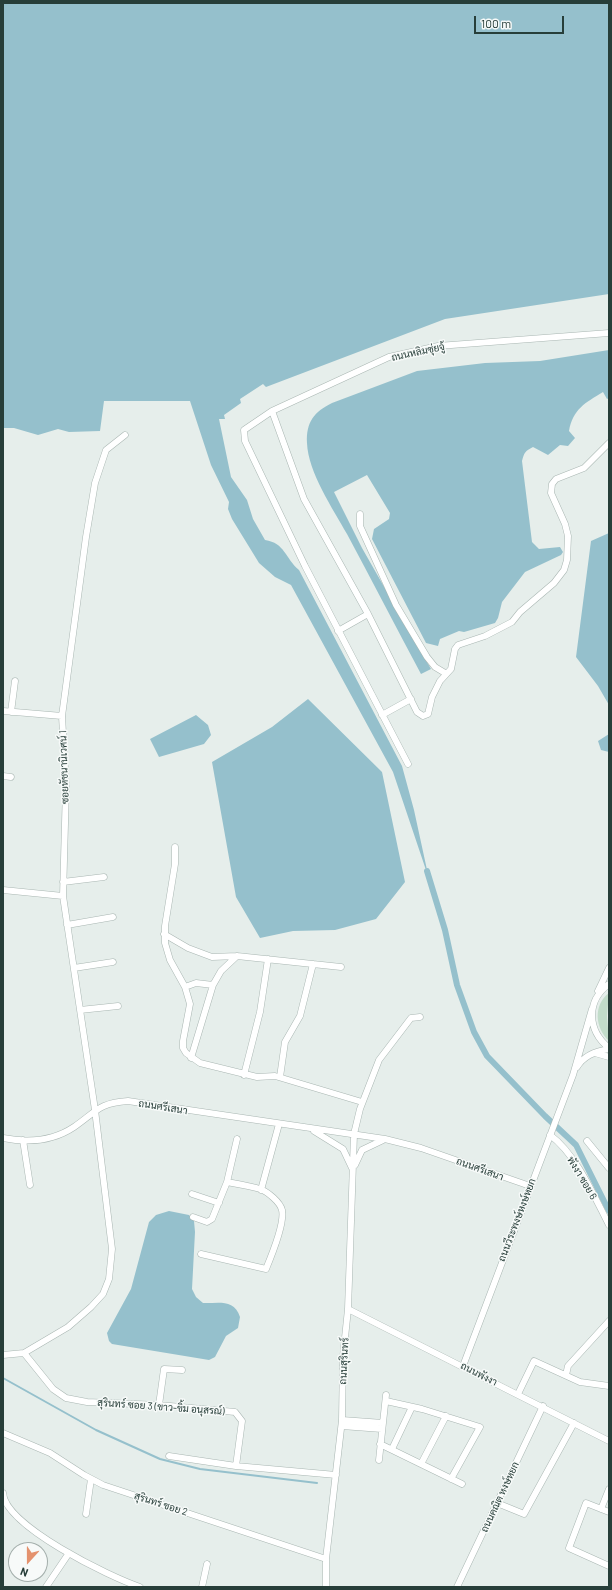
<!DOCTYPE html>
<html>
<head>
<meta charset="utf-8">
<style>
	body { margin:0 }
	#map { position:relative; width:612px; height:1590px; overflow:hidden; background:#e6eeeb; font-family:Barlow,sans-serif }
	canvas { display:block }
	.frame { position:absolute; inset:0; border:4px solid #273e39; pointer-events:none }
	.north { position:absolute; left:8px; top:1542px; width:40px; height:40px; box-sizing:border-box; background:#f7faf9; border:1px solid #a4afac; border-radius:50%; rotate:201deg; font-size:11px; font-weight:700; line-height:16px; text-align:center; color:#273e39 }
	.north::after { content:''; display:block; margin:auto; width:14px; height:18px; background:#e4926e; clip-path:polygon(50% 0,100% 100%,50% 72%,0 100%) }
	.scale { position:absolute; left:474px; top:16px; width:90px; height:18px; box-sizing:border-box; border:2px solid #273e39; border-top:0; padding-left:5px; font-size:12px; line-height:14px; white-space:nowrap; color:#273e39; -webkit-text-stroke:3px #f7faf9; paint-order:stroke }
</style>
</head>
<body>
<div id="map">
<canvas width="612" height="1590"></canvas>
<div class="frame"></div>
<div class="north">N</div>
<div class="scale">100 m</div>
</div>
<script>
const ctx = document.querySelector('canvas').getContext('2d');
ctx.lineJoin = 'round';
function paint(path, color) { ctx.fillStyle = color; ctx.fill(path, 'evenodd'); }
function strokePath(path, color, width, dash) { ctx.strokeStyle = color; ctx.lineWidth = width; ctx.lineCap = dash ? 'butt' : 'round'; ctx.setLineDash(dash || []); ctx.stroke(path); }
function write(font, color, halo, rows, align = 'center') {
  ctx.font = font + ' Barlow,Sarabun,sans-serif'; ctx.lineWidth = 3; ctx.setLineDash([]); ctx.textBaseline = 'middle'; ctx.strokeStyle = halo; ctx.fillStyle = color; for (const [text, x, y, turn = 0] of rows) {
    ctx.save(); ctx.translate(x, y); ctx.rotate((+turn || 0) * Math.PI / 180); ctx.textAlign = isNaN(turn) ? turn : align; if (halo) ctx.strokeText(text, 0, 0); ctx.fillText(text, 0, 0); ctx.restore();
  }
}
const green = new Path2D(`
	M 609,993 L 607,1016 L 609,1041 C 595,1028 593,1005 609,993 Z`);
const water = new Path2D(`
	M 3,3 L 609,3 L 609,294 L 445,319 L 266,387 L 263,384 L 240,399 L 241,403 L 224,415 L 225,419 L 219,419 L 231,477 L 247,500 L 253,519 L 265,540 C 285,543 285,558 299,570 L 402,766 L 414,810 L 429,879 L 393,772 L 291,585 L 275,577 L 259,563 L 232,519 L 228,509 L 229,502 L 211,465 L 190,401 L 104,401 L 100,431 L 69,432 L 58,429 L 38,435 L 14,428 L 3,428 Z
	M 609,350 L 609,398 L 607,399 L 603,392 C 585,403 573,409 569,431 L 575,438 L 568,446 L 560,445 L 548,455 L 533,447 C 525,451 524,453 522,461 L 532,542 L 539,549 L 560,547 L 563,552 L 561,555 L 525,572 L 502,602 L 498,618 L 495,623 L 464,632 L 459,631 L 440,639 L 438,646 L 426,643 L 372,539 L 374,529 L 389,519 L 390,513 L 367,475 L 334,492 L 362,548 L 431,669 L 421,674 C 396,627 372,581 347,534 C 333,509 308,472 307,443 C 306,422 314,412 332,403 L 417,371 L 485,363 L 540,361 Z
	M 609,533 L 609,705 L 598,686 L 576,657 L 591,541 Z
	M 308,699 L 382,772 L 405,882 L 376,919 L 335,930 L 293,931 L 260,938 L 236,897 L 212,762 L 272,727 Z
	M 196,715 L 208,725 L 211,735 L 204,744 L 159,757 L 150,739 Z
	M 609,734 L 609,752 L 601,750 L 598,741 Z
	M 169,1211 L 189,1215 L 194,1221 L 195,1232 L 192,1289 L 196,1297 L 203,1303 C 217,1304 234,1298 240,1317 L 238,1328 L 226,1336 L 215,1357 L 209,1360 L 112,1344 L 109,1341 L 107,1333 L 131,1289 L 149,1222 L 156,1215 Z`);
const stream = new Path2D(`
	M 3,1378 L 96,1430 L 160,1459 L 200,1469 L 317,1483`);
const canal = new Path2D(`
	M 427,871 L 445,930 L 457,985 L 474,1032 L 487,1056 L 545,1116 L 576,1145 L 609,1211`);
const minor = new Path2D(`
	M 272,411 L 304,499 L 368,614 L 417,712 L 423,716 L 428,714 L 432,697 L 440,681 L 451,669 L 455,649 L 458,645 L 485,636 L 512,622 L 520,612 L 554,583 L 564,570 L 567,560 L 568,536 L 565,524 L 551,493 L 552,484 L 556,479 L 584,468 L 609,443
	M 360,514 L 360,526 L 396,605 L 427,657 L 435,667 L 445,673
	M 338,631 L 368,614
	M 3,711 L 62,716
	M 11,712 L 15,681
	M 382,715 L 411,699
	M 408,764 L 305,566 L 245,441 L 244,430 L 272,411 L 389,357 L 438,346 L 609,333
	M 3,776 L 11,777
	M 175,847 L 175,864 L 165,926 L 165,943 L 170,960 L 185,987 L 190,1004 L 183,1041 L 183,1048 L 186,1053 L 200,1063 L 257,1077 L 275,1076 L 362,1102
	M 63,882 L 104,877
	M 3,890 L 63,896
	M 67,925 L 113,917
	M 164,934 L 188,948 L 212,957 L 237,956 L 341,967
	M 74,968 L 113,962
	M 609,984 C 586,1001 587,1030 609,1048
	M 185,987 L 196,983 L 213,985
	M 598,991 L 609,968
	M 80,1010 L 118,1006
	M 595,1053 L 609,1057
	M 191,1058 L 213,985 L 221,971 L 237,956
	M 577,1067 C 584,1055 596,1051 609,1049
	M 244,1075 L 260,1012 L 268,959
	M 280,1077 L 285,1042 L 300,1016 L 313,964
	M 314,1131 L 343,1149 L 352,1168
	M 550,1135 C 576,1154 594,1196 609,1225
	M 3,1138 C 28,1143 53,1141 74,1127 C 97,1111 99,1103 128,1101 L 385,1139 L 421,1148 L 530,1186
	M 23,1140 L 30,1185
	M 587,1141 L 609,1168
	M 355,1165 L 362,1150 L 383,1140
	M 227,1182 L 237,1139
	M 261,1190 L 279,1124
	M 192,1194 L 219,1203
	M 193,1217 L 207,1222 L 212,1219 L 227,1182 C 238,1184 250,1186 260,1189 C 268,1192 280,1202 282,1210 C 285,1223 271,1257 266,1269 L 201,1254
	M 348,1309 L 609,1441
	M 24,1353 L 53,1389 L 66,1398 L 87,1402 L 159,1405 L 235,1412 L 242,1421 L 236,1466 L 336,1475
	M 3,1355 L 24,1353 L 68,1327 L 91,1307 L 103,1294 L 109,1279 L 112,1249 L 95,1110 L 63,896 L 66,787 L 62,716 L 86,537 L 95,483 L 106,450 L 125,435
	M 463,1366 L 573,1075 L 592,1009
	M 566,1375 L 568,1366 L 609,1321
	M 518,1394 L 534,1361 L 580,1382 L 609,1386
	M 386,1401 L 422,1409 L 480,1427 L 451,1479
	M 159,1405 L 164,1369 L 182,1370
	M 342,1420 L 383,1423
	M 342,1426 L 382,1429
	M 3,1433 L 50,1453 L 84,1475 L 103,1485 L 326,1559
	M 380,1444 L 462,1484
	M 392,1449 L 412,1407
	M 169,1456 L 236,1466
	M 379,1460 L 386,1395
	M 421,1464 L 446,1416
	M 3,1493 C 5,1526 110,1577 140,1587
	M 497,1503 L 524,1514 L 574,1423
	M 601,1509 L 609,1489
	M 609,1512 L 586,1503 L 569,1548 L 609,1566
	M 86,1514 L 91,1479
	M 46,1587 L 69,1553
	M 202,1587 L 207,1564
	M 326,1587 L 326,1559 L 342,1420 L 343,1357 L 348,1309 L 354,1134 L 360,1109 L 379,1060 L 411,1018 L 420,1017
	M 457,1587 L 543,1406`);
const streetNames = [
	["ถนนหลิมซุ่ยจู้",418,352,-12],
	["ซอยหัชนานิเวศน์ 1",64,767,-92],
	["ถนนศรีเสนา",163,1107,9],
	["ถนนศรีเสนา",480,1169,20],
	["พังงา ซอย 6",582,1178,59],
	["ถนนวีระพงษ์หงษ์หยก",517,1220,-69],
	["ถนนสุรินทร์",344,1361,-87],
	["ถนนพังงา",479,1374,27],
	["สุรินทร์ ซอย 3 (ขาว-ขิ้ม อนุสรณ์)",161,1407,4],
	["ถนนคณิต หงษ์หยก",500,1497,-65],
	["สุรินทร์ ซอย 2",161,1504,18]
];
paint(green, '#c2dcca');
paint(water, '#95c0cc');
strokePath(stream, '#95c0cc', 2);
strokePath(canal, '#95c0cc', 6);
strokePath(minor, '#a9b6b2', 7);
strokePath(minor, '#fff', 6);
write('10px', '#273e39', '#f7faf9', streetNames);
</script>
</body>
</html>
